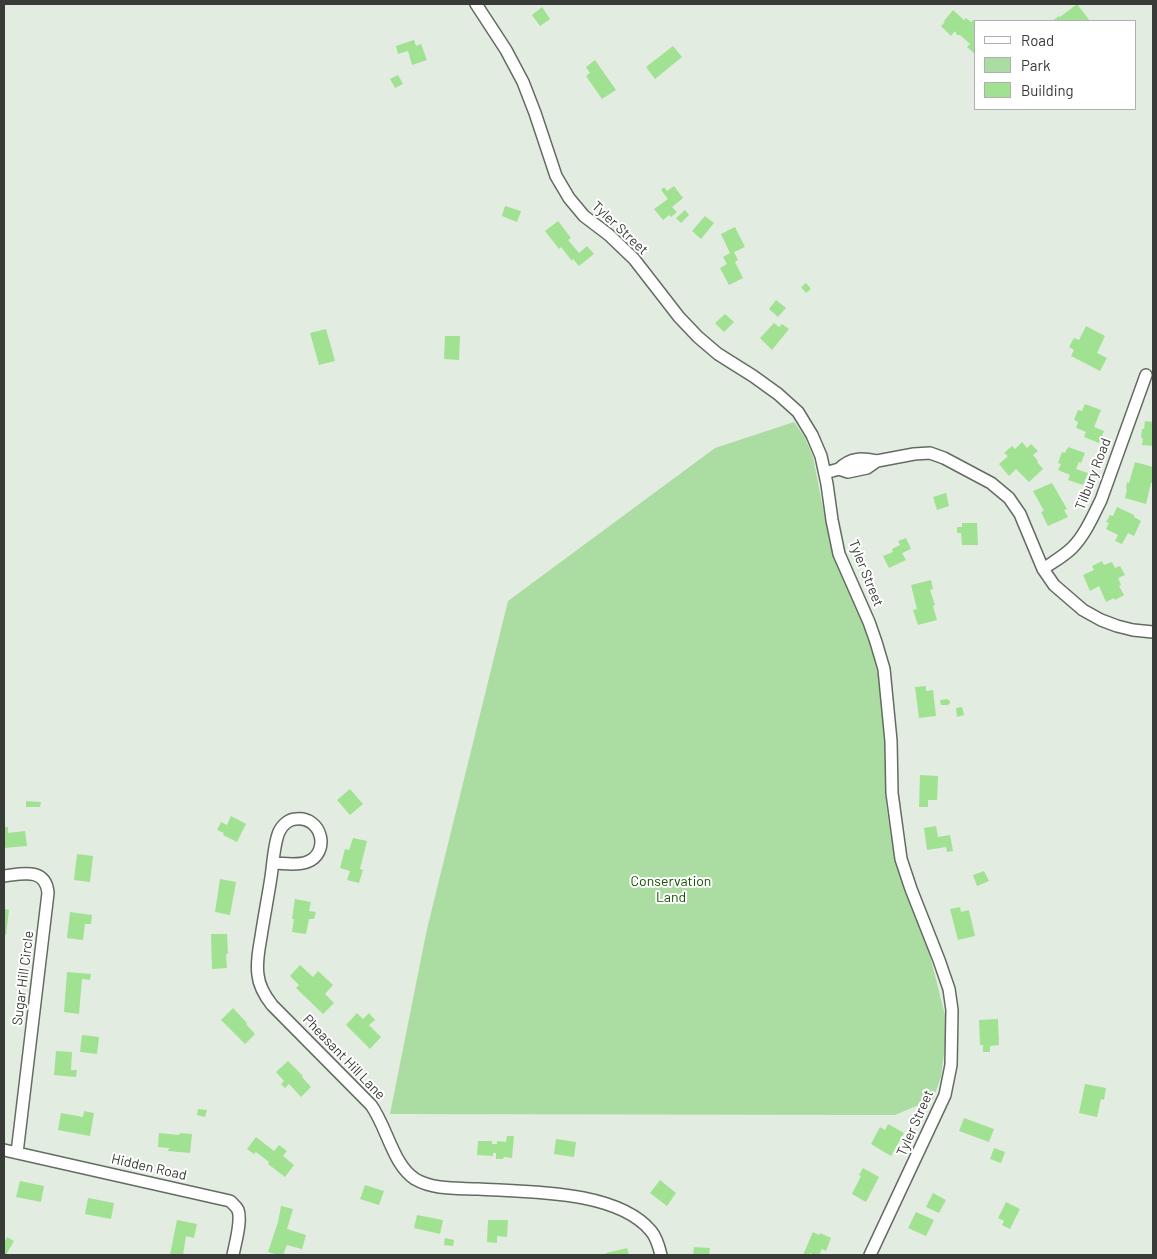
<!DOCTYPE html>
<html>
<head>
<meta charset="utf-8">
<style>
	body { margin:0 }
	#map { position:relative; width:1157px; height:1259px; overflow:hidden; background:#e2ece0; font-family:Barlow,sans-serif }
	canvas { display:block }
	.frame { position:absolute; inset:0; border:5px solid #383b37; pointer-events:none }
	.legend { position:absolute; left:974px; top:20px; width:162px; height:90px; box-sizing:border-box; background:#fff; border:1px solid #afb1af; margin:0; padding:6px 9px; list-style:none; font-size:15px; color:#383b37 }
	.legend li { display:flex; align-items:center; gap:10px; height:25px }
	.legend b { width:25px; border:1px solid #afb1af }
</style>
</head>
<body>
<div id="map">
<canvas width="1157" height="1259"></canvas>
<div class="frame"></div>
<ul class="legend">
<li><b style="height:6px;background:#fff"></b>Road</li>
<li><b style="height:14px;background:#abdca1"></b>Park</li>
<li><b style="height:14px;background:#a0e292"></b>Building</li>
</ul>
</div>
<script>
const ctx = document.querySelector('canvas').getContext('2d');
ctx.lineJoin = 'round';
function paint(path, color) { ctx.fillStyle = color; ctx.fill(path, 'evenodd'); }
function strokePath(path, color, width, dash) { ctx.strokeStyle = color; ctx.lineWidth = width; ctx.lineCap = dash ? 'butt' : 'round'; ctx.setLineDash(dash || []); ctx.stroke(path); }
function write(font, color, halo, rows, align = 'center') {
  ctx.font = font + ' Barlow,sans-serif'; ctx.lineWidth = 4; ctx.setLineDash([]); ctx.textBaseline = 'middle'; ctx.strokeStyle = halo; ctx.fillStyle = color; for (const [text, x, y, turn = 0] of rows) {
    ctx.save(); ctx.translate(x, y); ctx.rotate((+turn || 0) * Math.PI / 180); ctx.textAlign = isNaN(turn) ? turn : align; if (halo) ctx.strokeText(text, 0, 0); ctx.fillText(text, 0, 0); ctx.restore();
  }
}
const green = new Path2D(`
	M 794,422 L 805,438 L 813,457 L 829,539 L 836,560 L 863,624 L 874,657 L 881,690 L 885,719 L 886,804 L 891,837 L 898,870 L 908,898 L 928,948 L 945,1015 L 945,1046 L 941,1077 L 933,1099 L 895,1115 L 390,1114 L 427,929 L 508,601 L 715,448 Z`);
const building = new Path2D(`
	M 1077,4 L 1090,21 L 1052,21 L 1059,16 L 1060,17 Z
	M 542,7 L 550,19 L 540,26 L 532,15 Z
	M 953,10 L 964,20 L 966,18 L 971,22 L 973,20 L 976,22 L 976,55 L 967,47 L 970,44 L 960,35 L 957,35 L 955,31 L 951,36 L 941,26 L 945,22 L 944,21 Z
	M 414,40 L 416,46 L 421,44 L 427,60 L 412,65 L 408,51 L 398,54 L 396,46 Z
	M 673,46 L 682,57 L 655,79 L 646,67 Z
	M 595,60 L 616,90 L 602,99 L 586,76 L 590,73 L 586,67 Z
	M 398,75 L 403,84 L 395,88 L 390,79 Z
	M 674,186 L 683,198 L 672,207 L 677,212 L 671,217 L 669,215 L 663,220 L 654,209 L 668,199 L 661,190 L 664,187 L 667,191 Z
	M 505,206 L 521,211 L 517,222 L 502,216 Z
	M 685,210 L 689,215 L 681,223 L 676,218 Z
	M 705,216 L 714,223 L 701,239 L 692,231 Z
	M 558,221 L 571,238 L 568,240 L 579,253 L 587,246 L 594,254 L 579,266 L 573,259 L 572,261 L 561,247 L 559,249 L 545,231 Z
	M 735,227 L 745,247 L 734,252 L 738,260 L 735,262 L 743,278 L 729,285 L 720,268 L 727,264 L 723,257 L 730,253 L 721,234 Z
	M 806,283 L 811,289 L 806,293 L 801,287 Z
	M 776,300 L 786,308 L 778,317 L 769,309 Z
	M 725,314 L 734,322 L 724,332 L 715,323 Z
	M 774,323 L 779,327 L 782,324 L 789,329 L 772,350 L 760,338 Z
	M 1086,326 L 1105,336 L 1097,353 L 1107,358 L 1100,371 L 1071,356 L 1074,350 L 1069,347 L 1074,338 L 1079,340 Z
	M 326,329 L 335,361 L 319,365 L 310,333 Z
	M 445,336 L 460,336 L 459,360 L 444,359 Z
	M 1085,404 L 1101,410 L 1094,427 L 1104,431 L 1099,443 L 1084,437 L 1086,432 L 1076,428 L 1078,422 L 1074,420 L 1078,410 L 1082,411 Z
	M 1145,421 L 1153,422 L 1153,446 L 1142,445 L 1143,438 L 1141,438 L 1142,429 L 1144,429 Z
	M 1022,442 L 1027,448 L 1031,444 L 1038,451 L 1033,455 L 1038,461 L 1037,462 L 1043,469 L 1029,482 L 1016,469 L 1009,476 L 999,464 L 1008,456 L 1004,453 L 1012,446 L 1015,449 Z
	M 1068,447 L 1085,453 L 1081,463 L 1079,462 L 1076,469 L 1088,473 L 1083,485 L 1068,480 L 1070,475 L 1058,470 L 1061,464 L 1058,463 L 1062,452 L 1065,453 Z
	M 1135,462 L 1153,467 L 1153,483 L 1151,483 L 1146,504 L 1125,498 L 1127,489 L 1126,489 L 1127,482 L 1129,483 Z
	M 1052,483 L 1067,509 L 1064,510 L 1068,517 L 1048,526 L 1041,512 L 1044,511 L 1033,491 Z
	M 946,493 L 949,506 L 937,510 L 933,497 Z
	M 1117,507 L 1134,515 L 1134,517 L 1141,521 L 1134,536 L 1128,533 L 1122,544 L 1115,541 L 1118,535 L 1106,529 L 1109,523 L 1106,522 L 1110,515 L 1113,516 Z
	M 962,523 L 977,523 L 978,545 L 962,545 L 961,533 L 957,533 L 957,527 L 962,527 Z
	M 906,538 L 911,549 L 902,553 L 906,560 L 889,568 L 883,556 L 893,552 L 892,549 L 900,545 L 898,541 Z
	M 1102,561 L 1104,565 L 1112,562 L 1115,568 L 1120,566 L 1125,575 L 1118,578 L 1121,585 L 1119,586 L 1124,595 L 1115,600 L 1114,598 L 1106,602 L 1099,586 L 1090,591 L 1083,575 L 1094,570 L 1092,566 Z
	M 931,580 L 933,589 L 930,590 L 935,605 L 933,606 L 937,620 L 918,625 L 913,610 L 917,609 L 911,585 Z
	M 926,686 L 926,691 L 933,690 L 936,716 L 919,718 L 915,687 Z
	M 947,699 L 950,701 L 950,703 L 948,705 L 941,705 L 940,701 L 941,700 Z
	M 962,707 L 964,715 L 957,717 L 956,708 Z
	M 920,775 L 938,776 L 937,800 L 928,800 L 928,807 L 919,807 Z
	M 350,789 L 363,804 L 350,815 L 337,800 Z
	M 26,801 L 41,802 L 40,807 L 26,807 Z
	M 231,816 L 246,824 L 237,842 L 223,835 L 224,833 L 217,830 L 221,822 L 227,825 Z
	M 936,826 L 938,837 L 950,835 L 953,851 L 947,852 L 946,847 L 927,850 L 924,828 Z
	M 4,827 L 8,827 L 8,833 L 25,831 L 27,846 L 4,848 Z
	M 353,838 L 367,841 L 360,869 L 363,870 L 359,883 L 347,880 L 350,871 L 340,868 L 345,849 L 349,850 Z
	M 77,854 L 93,856 L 90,882 L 74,880 Z
	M 984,871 L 989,881 L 977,886 L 973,875 Z
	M 220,879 L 236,882 L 230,915 L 215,912 Z
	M 295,899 L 311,902 L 309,911 L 316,912 L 314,919 L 309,919 L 306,934 L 292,932 L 294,919 L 292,919 Z
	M 960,907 L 961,912 L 969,910 L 975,936 L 958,940 L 950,909 Z
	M 4,909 L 9,910 L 6,935 L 4,935 Z
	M 70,912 L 92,915 L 91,924 L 85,924 L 83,940 L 67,938 Z
	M 211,934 L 227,934 L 228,954 L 226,954 L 227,968 L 212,969 Z
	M 300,965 L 313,977 L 318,971 L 333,985 L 325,994 L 334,1003 L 323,1014 L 296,988 L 299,985 L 290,976 Z
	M 67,972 L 91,974 L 90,980 L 82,979 L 79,1014 L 64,1012 Z
	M 233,1008 L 247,1023 L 246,1024 L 255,1034 L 245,1044 L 221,1020 Z
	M 357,1013 L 363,1019 L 369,1013 L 375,1020 L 369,1025 L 381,1037 L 370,1049 L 346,1025 Z
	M 998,1019 L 999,1045 L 990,1046 L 990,1052 L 983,1052 L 983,1045 L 980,1045 L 979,1020 Z
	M 82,1035 L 99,1037 L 97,1054 L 80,1052 Z
	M 56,1051 L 72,1052 L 71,1070 L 77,1070 L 76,1077 L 54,1075 Z
	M 288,1061 L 303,1076 L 302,1077 L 311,1087 L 301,1097 L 289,1084 L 285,1088 L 281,1084 L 284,1081 L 276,1072 Z
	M 1085,1084 L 1106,1088 L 1104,1100 L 1101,1099 L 1097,1117 L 1079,1113 Z
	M 198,1109 L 207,1110 L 205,1117 L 197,1115 Z
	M 84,1111 L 94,1113 L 90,1136 L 58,1130 L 61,1113 L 83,1117 Z
	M 964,1118 L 994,1129 L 989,1142 L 959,1131 Z
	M 888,1124 L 904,1133 L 891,1156 L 871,1144 L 880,1127 L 885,1130 Z
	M 159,1133 L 179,1135 L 180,1133 L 192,1134 L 190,1153 L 168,1151 L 169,1148 L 158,1147 Z
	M 507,1136 L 514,1136 L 512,1158 L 504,1157 L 503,1159 L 496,1159 L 496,1153 L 493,1153 L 493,1156 L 477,1155 L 478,1141 L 492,1141 L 492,1144 L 497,1144 L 497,1141 L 506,1142 Z
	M 256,1137 L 274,1151 L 279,1145 L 287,1151 L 283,1156 L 294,1165 L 285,1177 L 268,1164 L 269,1162 L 256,1152 L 254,1154 L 247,1149 Z
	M 556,1139 L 576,1142 L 574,1157 L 554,1154 Z
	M 994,1148 L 1005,1152 L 1001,1163 L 990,1159 Z
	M 863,1168 L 879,1177 L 866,1202 L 852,1194 L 861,1176 L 859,1175 Z
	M 660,1180 L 676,1193 L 667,1206 L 650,1193 Z
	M 20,1181 L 44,1186 L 41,1202 L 16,1197 Z
	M 365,1185 L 384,1191 L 379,1205 L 360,1199 Z
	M 933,1193 L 946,1200 L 939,1213 L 926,1207 Z
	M 88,1198 L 114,1203 L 111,1219 L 85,1214 Z
	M 1006,1202 L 1020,1209 L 1010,1229 L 1002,1225 L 1004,1221 L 998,1218 Z
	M 281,1206 L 293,1209 L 287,1229 L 306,1235 L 302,1249 L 287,1245 L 283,1255 L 278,1255 L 268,1252 L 278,1222 Z
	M 916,1212 L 934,1220 L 926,1236 L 908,1228 Z
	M 417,1215 L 443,1220 L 440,1234 L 414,1228 Z
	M 177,1220 L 197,1224 L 194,1238 L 186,1236 L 183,1255 L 170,1255 Z
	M 488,1220 L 508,1220 L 507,1237 L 497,1236 L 497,1243 L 487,1242 Z
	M 813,1232 L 819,1235 L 820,1233 L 831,1238 L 826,1251 L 822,1249 L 819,1255 L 815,1255 L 810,1253 L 809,1255 L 803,1255 Z
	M 7,1237 L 14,1241 L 6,1255 L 4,1255 L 4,1243 Z
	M 445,1238 L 454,1240 L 453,1246 L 444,1245 Z
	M 694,1247 L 710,1248 L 709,1255 L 693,1255 Z
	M 627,1248 L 629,1255 L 606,1255 L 606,1253 Z`);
const minor = new Path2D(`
	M 476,4 L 506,50 L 523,82 L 535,113 L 556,176 L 569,198 L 584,216 L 609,235 L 634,259 L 679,317 L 698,337 L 718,354 L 753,376 L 778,394 L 798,412 L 812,435 L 821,456 L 827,484 L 832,520 L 839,554 L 869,622 L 876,642 L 884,669 L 891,741 L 892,793 L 901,859 L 911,889 L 939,960 L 949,989 L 952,1010 L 951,1065 L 945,1095 L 870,1255
	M 839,469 C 851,457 862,458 877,461
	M 825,473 L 839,469 L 848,472 L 867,468 L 877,461 L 914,454 L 930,453 L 944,458 L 991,483 L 1009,498 L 1020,514 L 1043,569 L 1054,585 L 1083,610 L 1101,620 L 1117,626 L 1133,630 L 1153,632
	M 1043,569 C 1053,562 1064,556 1072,548 C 1085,535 1093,516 1101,500 L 1146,375
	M 273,863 C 283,863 297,866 307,862 C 331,853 322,816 296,819 C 289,819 282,825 279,832 C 274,843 273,864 271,877 C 268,897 264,917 261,937 C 259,949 256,962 258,975 C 259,986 265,996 272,1005 L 371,1105 C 387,1127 393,1165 415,1179 C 434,1190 457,1188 478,1189 C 528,1192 617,1190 651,1231 C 657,1238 659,1247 661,1255
	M 4,876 C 21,874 46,867 48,893 L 17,1153
	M 4,1150 L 230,1201 C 233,1204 236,1206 238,1210 C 242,1221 235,1244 233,1255`);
const streetNames = [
	["Tyler Street",620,228,43],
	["Tilbury Road",1093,474,-69],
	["Tyler Street",866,573,68],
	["Sugar Hill Circle",23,978,-83],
	["Pheasant Hill Lane",344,1057,46],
	["Tyler Street",915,1123,-66],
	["Hidden Road",149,1167,13]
];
const parkNames = [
	["Conservation",671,881],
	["Land",671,897]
];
paint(green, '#abdca1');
paint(building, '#a0e292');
strokePath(minor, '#636c62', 14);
strokePath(minor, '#fff', 11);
write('14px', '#383b37', '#fff', streetNames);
write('14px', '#145400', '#fff', parkNames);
</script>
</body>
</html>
